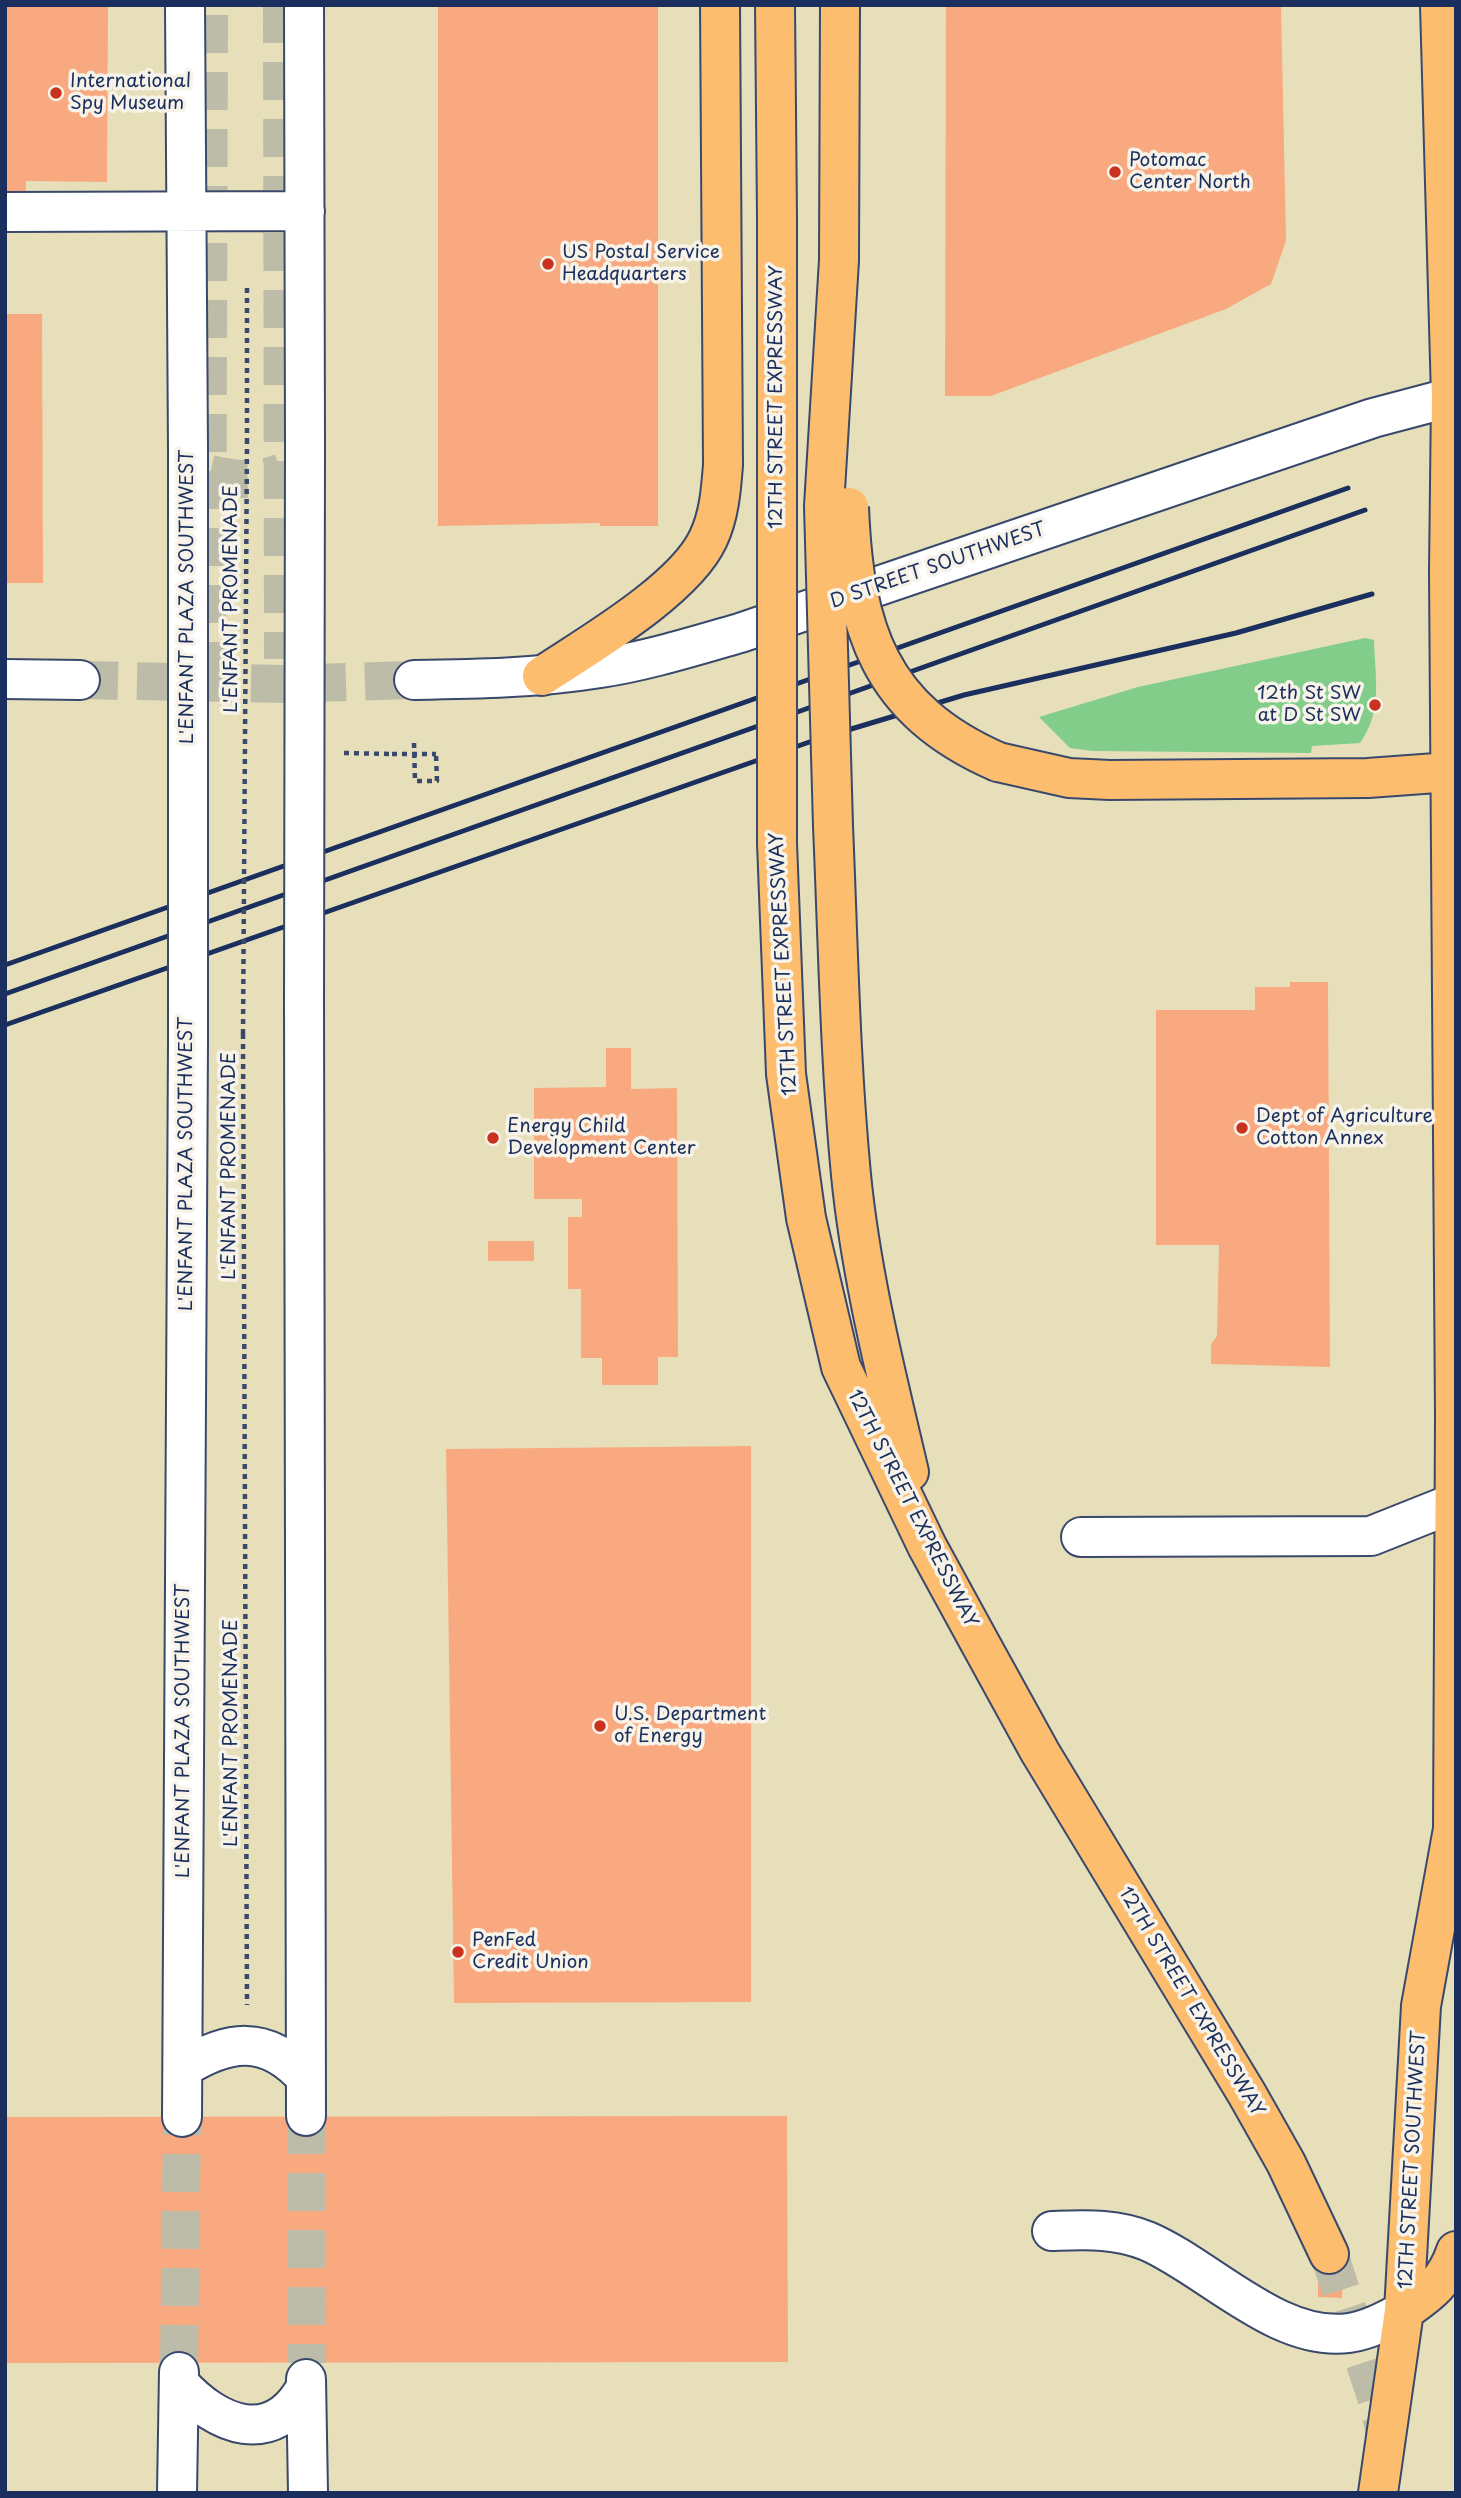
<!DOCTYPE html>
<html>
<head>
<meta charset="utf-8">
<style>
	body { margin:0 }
	#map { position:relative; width:1461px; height:2498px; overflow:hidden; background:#e6dfba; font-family:"Playpen Sans",sans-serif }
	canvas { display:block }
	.frame { position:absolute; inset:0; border:7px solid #1b2f5e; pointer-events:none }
</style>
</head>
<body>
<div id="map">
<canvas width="1461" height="2498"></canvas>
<div class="frame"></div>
</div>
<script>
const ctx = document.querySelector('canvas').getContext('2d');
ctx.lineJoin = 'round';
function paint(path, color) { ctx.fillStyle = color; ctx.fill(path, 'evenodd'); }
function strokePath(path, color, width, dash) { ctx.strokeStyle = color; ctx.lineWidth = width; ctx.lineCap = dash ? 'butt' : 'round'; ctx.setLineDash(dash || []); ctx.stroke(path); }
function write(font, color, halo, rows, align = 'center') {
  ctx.font = font + ' "Playpen Sans",sans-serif'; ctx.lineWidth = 7; ctx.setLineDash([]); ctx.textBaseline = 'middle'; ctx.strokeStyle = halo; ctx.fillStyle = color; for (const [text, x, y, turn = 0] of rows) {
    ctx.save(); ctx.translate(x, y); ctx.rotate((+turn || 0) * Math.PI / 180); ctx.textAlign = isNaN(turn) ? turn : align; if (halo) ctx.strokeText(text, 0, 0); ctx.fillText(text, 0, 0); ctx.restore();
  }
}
const green = new Path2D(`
	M 1365,638 L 1374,640 C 1375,678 1383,711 1360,743 L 1312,746 L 1311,753 L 1093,751 L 1070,748 L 1039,717 L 1138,687 Z`);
const building = new Path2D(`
	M 5,5 L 108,5 L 107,182 L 26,181 L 25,224 L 5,224 Z
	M 438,5 L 658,5 L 658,526 L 600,526 L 600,523 L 438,526 Z
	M 946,5 L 1281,5 L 1286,241 L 1271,284 L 1226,309 L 991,396 L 945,396 Z
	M 5,314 L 42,314 L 43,583 L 5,583 Z
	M 1290,982 L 1328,982 L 1330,1367 L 1211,1364 L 1211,1344 L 1217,1336 L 1219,1245 L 1156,1245 L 1156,1010 L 1255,1010 L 1255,987 L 1290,987 Z
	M 606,1048 L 631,1048 L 631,1089 L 677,1088 L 678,1357 L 658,1357 L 658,1385 L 602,1385 L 602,1358 L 581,1358 L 581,1289 L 568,1289 L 568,1217 L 582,1217 L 582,1199 L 534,1199 L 534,1088 L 606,1087 Z
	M 488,1241 L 534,1241 L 534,1261 L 488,1261 Z
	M 751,1446 L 751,2002 L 454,2003 L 446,1449 Z
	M 787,2116 L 788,2362 L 5,2363 L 5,2117 Z
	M 1318,2280 L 1343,2281 L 1342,2298 L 1318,2297 Z`);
const minorTunnel = new Path2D(`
	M 282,5 L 283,659
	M 210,474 C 235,480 258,482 282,472
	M 80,680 L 283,684 L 414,680
	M 207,680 L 209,5
	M 306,2116 L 307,2363
	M 179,2363 L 182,2117`);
const highwayTunnel = new Path2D(`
	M 1329,2254 L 1379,2406 L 1386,2439`);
const path = new Path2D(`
	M 247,288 L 247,442
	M 414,743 L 415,781 L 437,781 L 436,754
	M 344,753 L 392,754
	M 243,1034 L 247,2005`);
const minor = new Path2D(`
	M 185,5 L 188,449
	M 304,5 L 305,447
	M 5,212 L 305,211
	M 5,679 L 80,680
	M 414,680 C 476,679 538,678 600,668 C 647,661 694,646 740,633 L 1373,418 L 1456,396
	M 304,998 L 306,2116
	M 1081,1537 L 1371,1536 L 1454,1503
	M 183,2068 C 228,2040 266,2034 305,2077
	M 182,2117 L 188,1042
	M 1052,2231 C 1085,2230 1115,2228 1147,2241 C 1208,2267 1278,2343 1349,2333 C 1369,2330 1387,2320 1404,2311
	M 306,2379 L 308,2493
	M 179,2383 C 217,2426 273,2448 306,2387
	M 177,2493 L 179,2372`);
const major = new Path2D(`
	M 1440,5 L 1451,397 L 1449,572 L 1455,1417 L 1453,1829 L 1456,1845
	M 1404,2311 C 1430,2293 1446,2281 1456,2251
	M 1378,2493 L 1404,2311 L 1421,2006 L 1453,1829`);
const highway = new Path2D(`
	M 775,5 L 777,217
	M 839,260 L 840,5
	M 542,676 C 589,645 684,590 708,539 C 719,516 721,491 723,465 L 720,5
	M 998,762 L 1069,778 L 1110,780 L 1368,778 L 1450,772
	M 833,826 C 838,942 840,1059 851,1175 C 861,1276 886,1374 909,1472
	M 777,843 L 786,1074 L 806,1218 L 841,1367 L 927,1546 L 980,1643 L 1040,1752 L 1247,2094 L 1286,2163 L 1329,2254`);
const rail = new Path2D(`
	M 5,965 L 1348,488
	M 5,994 L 1365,510
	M 5,1025 L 818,739 L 964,695 L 1236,633 L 1372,594`);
const pathBridge = new Path2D(`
	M 392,754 L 436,754
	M 243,1034 L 247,442`);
const minorBridge = new Path2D(`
	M 188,449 L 188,1042
	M 304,998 L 305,447`);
const highwayBridge = new Path2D(`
	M 777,217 L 777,843
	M 849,507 C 854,629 879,710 998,762
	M 833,826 L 824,506 L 839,260`);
const markers = [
	[56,93,7,"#c8321e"],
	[1115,172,7,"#c8321e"],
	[548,264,7,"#c8321e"],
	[1375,705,7,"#c8321e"],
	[1242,1128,7,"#c8321e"],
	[493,1138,7,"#c8321e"],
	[600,1726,7,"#c8321e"],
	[458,1952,7,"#c8321e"]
];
const poiNames = [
	["International",70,82],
	["Spy Museum",70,104],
	["Potomac",1129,161],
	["Center North",1129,183],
	["US Postal Service",562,253],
	["Headquarters",562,275],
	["12th St SW",1361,694,"right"],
	["at D St SW",1361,716,"right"],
	["Dept of Agriculture",1256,1117],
	["Cotton Annex",1256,1139],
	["Energy Child",507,1127],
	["Development Center",507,1149],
	["U.S. Department",614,1715],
	["of Energy",614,1737],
	["PenFed",472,1941],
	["Credit Union",472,1963]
];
const streetNames = [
	["12TH STREET EXPRESSWAY",777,397,-90],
	["D STREET SOUTHWEST",938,566,-19],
	["L'ENFANT PLAZA SOUTHWEST",188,597,-90],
	["L'ENFANT PROMENADE",232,599,-90],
	["12TH STREET EXPRESSWAY",784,964,-93],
	["L'ENFANT PLAZA SOUTHWEST",187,1164,-90],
	["L'ENFANT PROMENADE",230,1166,-90],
	["12TH STREET EXPRESSWAY",912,1509,63],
	["L'ENFANT PLAZA SOUTHWEST",184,1731,-90],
	["L'ENFANT PROMENADE",232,1733,-90],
	["12TH STREET EXPRESSWAY",1191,2002,59],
	["12TH STREET SOUTHWEST",1413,2160,-87]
];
paint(green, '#83cd8a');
paint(building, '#f9a980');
strokePath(minorTunnel, '#bdbca8', 38, [38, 19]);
strokePath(highwayTunnel, '#bdbca8', 38, [38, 19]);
strokePath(minor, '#39496c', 42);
strokePath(major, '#39496c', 42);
strokePath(highway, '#39496c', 42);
strokePath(path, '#39496c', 4.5, [5, 5]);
strokePath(minor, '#fff', 38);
strokePath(major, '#fcbd6f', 38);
strokePath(highway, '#fcbd6f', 38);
strokePath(rail, '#1b2f5e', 5);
strokePath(minorBridge, '#39496c', 42, []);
strokePath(highwayBridge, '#39496c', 42, []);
strokePath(pathBridge, '#39496c', 4.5, [5, 5]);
strokePath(minorBridge, '#fff', 38);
strokePath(highwayBridge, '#fcbd6f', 38);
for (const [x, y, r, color] of markers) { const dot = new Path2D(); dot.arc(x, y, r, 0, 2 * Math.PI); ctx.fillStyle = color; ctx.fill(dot); strokePath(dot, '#f7f3e8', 2.5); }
write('19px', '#1b2f5e', '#f7f3e8', poiNames, 'left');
write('19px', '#1b2f5e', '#f7f3e8', streetNames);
</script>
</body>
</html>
